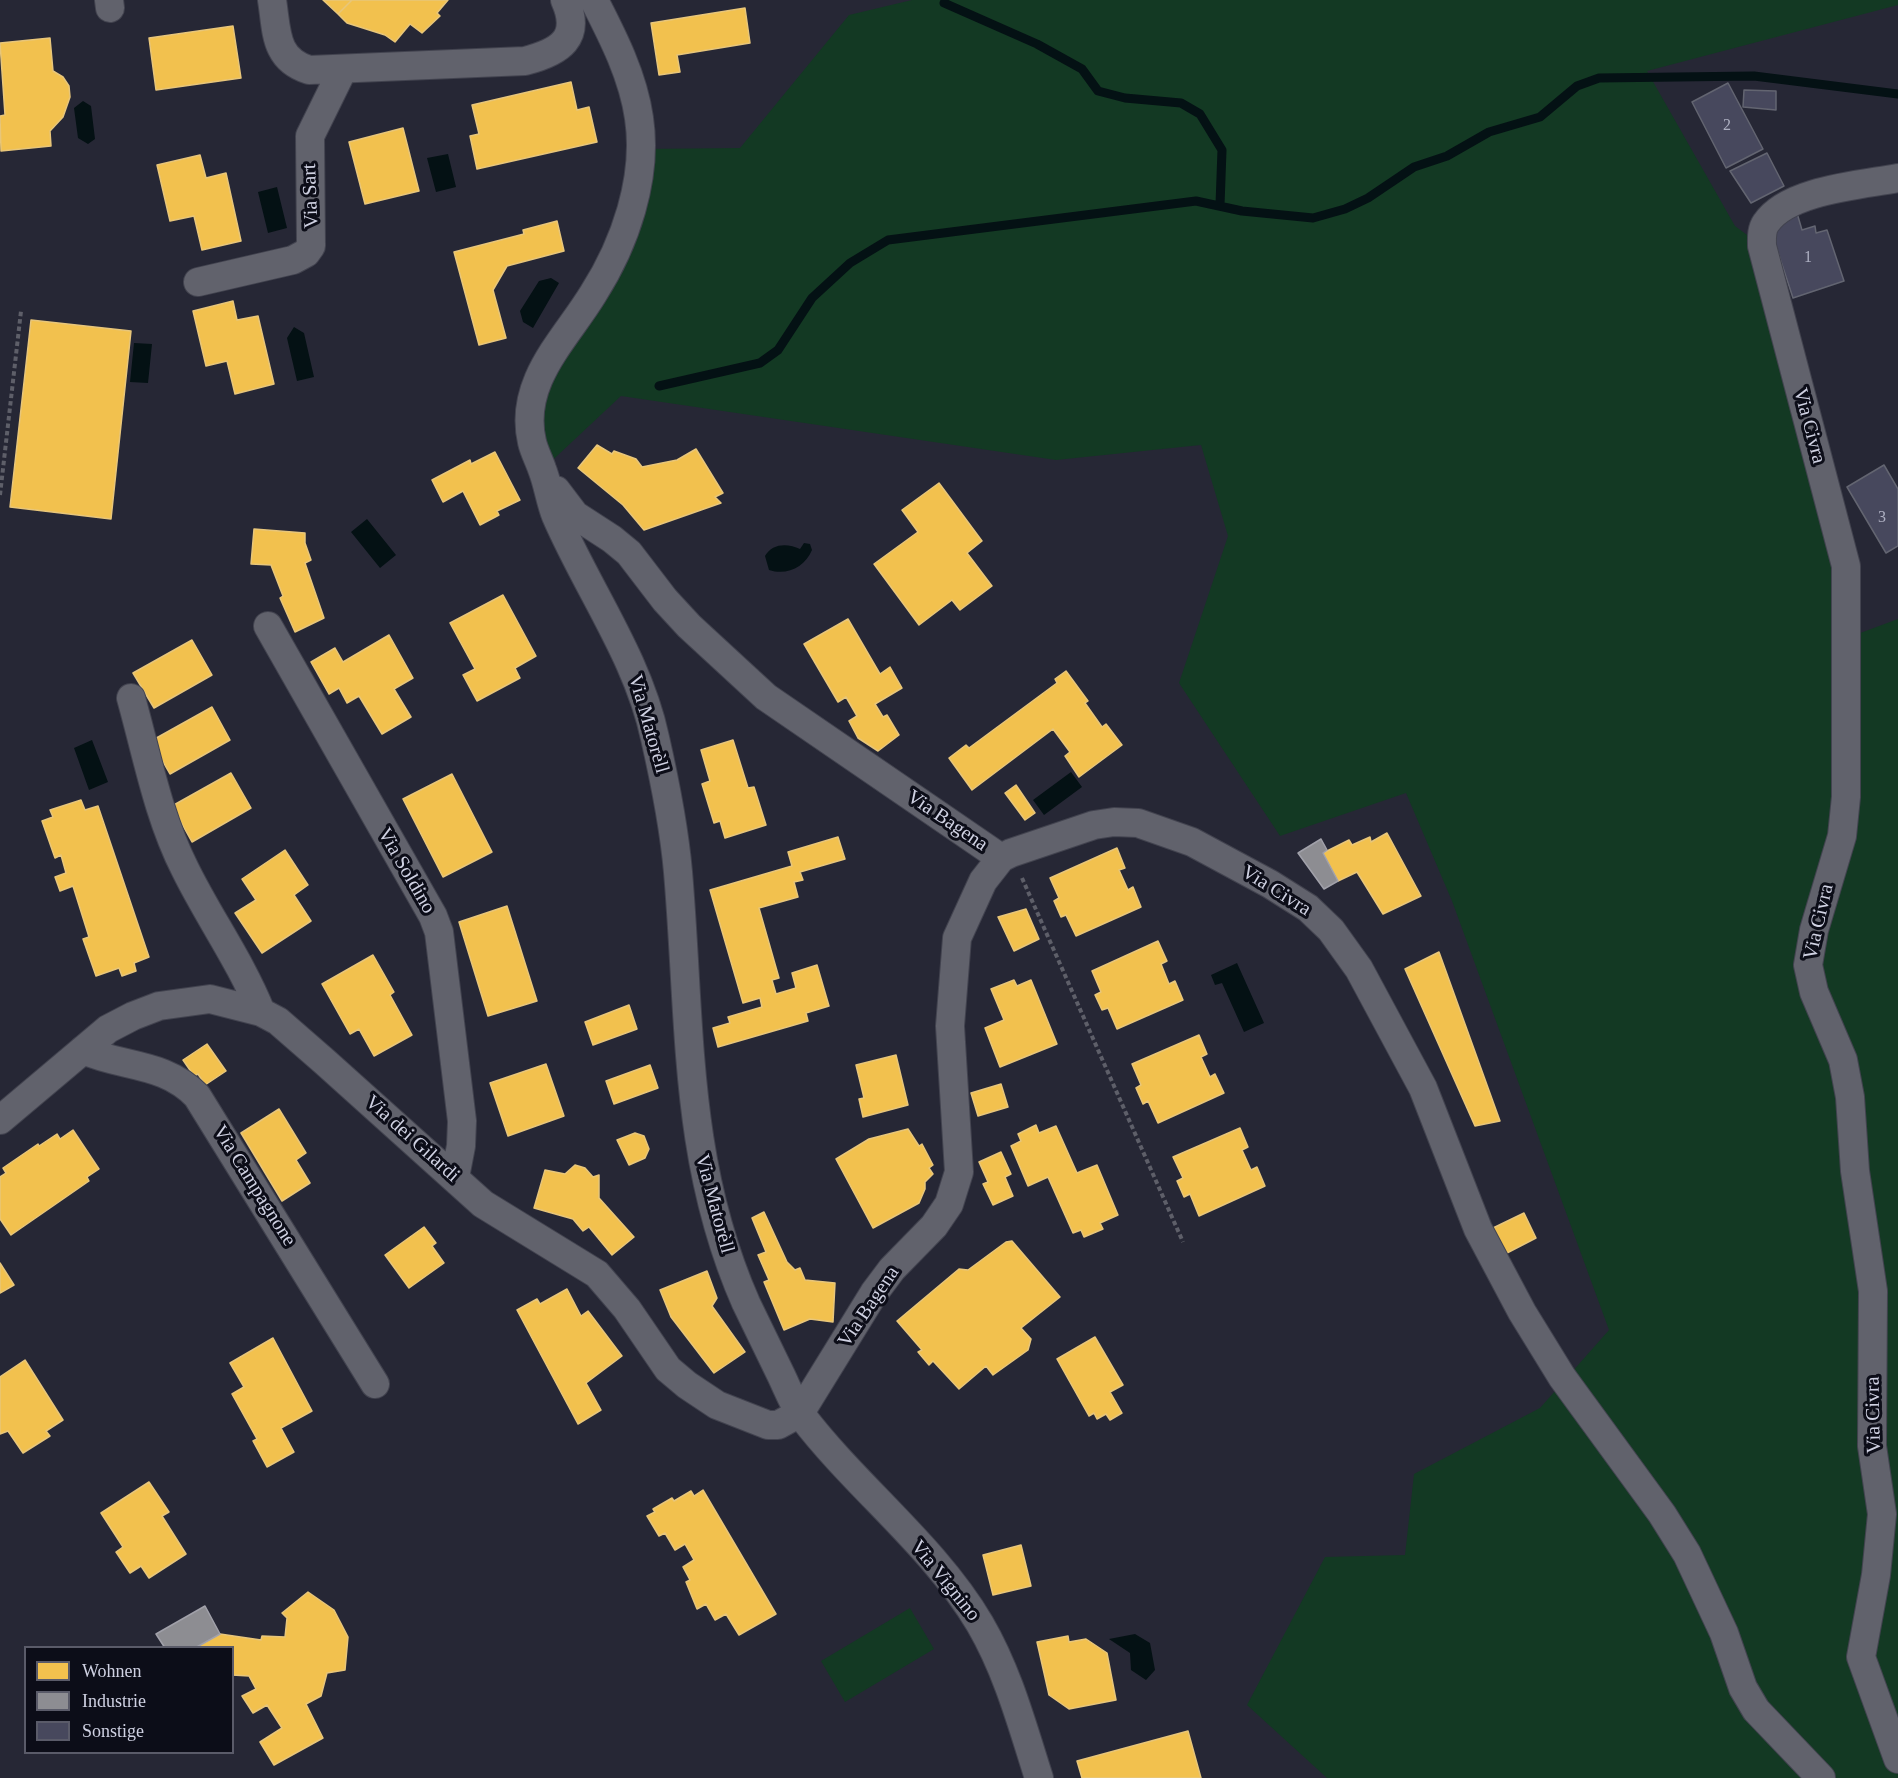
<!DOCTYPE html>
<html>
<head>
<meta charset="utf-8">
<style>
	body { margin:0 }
	#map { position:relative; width:1898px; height:1778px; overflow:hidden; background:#262735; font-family:Georgia,serif }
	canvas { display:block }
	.legend { position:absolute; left:24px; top:1646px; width:210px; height:108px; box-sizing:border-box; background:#0c0d18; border:2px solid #5a5b69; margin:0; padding:8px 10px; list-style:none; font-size:18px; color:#cfd1e2 }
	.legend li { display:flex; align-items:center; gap:12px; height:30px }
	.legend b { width:30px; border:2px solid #5a5b69 }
</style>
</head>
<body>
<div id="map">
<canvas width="1898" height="1778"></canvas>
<ul class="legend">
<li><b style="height:16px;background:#f2c14e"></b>Wohnen</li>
<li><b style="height:16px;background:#8d8d92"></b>Industrie</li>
<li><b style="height:16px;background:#47485d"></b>Sonstige</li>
</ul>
</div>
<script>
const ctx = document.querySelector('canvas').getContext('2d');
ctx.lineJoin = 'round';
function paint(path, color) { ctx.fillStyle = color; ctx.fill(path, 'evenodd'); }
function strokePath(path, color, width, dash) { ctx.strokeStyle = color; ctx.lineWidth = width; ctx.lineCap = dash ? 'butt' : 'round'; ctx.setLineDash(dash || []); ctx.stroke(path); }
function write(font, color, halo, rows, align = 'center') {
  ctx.font = font + ' Georgia,serif'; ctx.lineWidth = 6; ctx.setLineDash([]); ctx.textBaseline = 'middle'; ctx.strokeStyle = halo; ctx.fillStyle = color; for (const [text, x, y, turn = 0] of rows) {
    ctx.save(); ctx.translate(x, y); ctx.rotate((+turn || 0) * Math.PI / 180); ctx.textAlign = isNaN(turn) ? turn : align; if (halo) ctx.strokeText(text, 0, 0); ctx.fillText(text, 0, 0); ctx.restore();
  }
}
const green = new Path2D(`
	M 912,0 L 1898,0 L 1898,5 L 1647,71 L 1735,226 L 1762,246 L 1846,566 L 1844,639 L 1898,619 L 1898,1778 L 1327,1778 L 1247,1705 L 1325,1557 L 1405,1555 L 1414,1474 L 1540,1408 L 1609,1330 L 1452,901 L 1406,793 L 1280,836 L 1179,683 L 1228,536 L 1201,445 L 1056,460 L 621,396 L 542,470 L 529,424 L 593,295 L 641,149 L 740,148 L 849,15 Z
	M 910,1608 L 934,1649 L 845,1702 L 821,1661 Z`);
const water = new Path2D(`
	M 83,101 L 91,106 L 95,139 L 88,144 L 78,138 L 74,108 Z
	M 448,154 L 456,187 L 436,192 L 427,158 Z
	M 277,187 L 287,228 L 268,233 L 258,192 Z
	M 551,278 L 559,283 L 533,328 L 523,322 L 520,311 L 539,281 Z
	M 294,327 L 304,333 L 314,377 L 297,381 L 287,338 Z
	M 134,343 L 152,344 L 148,383 L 130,382 Z
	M 367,519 L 396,555 L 380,568 L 351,532 Z
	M 804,543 L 810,544 L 812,550 C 805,567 787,576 769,570 L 765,556 C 772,543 788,543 800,549 Z
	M 92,740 L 108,782 L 89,790 L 74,748 Z
	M 1071,772 L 1082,787 L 1044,815 L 1033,800 Z
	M 1237,963 L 1264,1023 L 1244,1032 L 1222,983 L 1215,985 L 1211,975 Z
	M 1135,1634 L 1150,1643 L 1155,1670 L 1146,1680 L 1131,1670 L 1130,1653 L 1109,1639 Z`);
const homes = new Path2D(`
	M 323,0 L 352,0 L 338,14 Z
	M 352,0 L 448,0 L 437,13 L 440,16 L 422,33 L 410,24 L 395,42 L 385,35 L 347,23 L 338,14 Z
	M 745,8 L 750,43 L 677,55 L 680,72 L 659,75 L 651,23 Z
	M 233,26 L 241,78 L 156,90 L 149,38 Z
	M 50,38 L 53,71 L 63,77 L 69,86 L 70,97 L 63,117 L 50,131 L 51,146 L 1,151 L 0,116 L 5,115 L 0,43 Z
	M 571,82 L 577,110 L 589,107 L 597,142 L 477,169 L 470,136 L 479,134 L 472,105 Z
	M 403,128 L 419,191 L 365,204 L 349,142 Z
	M 200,155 L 206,178 L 226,173 L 241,241 L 202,250 L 194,216 L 170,221 L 157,165 Z
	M 557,221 L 564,251 L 507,266 L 493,290 L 506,338 L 479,345 L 454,252 L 524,234 L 523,230 Z
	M 233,301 L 237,320 L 258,316 L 274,384 L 235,394 L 227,361 L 206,366 L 193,311 Z
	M 31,320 L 131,331 L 111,519 L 10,507 Z
	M 597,445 L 612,454 L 614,451 L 636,459 L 642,467 L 677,460 L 696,449 L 723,493 L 715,497 L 721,503 L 644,530 L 623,505 L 578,468 Z
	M 495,452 L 520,500 L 497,511 L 499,515 L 480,525 L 463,491 L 443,502 L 432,480 L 470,460 L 471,464 Z
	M 939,483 L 982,541 L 967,553 L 992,586 L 960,610 L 952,600 L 919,625 L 874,564 L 918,532 L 902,510 Z
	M 254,529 L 305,533 L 305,543 L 311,560 L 305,563 L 324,618 L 295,632 L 280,598 L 283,596 L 271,565 L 251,564 Z
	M 503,595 L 536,656 L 515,668 L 520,678 L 477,701 L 463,675 L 475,669 L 450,623 Z
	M 848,619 L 880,674 L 890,667 L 902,688 L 875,704 L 883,717 L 887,715 L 899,735 L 878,751 L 858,738 L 849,721 L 857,716 L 846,697 L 838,702 L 804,644 Z
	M 389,635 L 413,678 L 394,689 L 411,717 L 382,734 L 359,696 L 347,703 L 339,688 L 329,694 L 311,662 L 335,648 L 343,662 Z
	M 192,640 L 212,675 L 154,708 L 133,673 Z
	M 1066,671 L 1088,701 L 1085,703 L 1102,727 L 1106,724 L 1122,745 L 1079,777 L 1065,756 L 1070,752 L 1053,729 L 972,790 L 949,758 L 966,745 L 969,748 L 1057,683 L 1055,679 Z
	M 212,707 L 230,740 L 170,774 L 151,741 Z
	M 733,740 L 748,788 L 754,787 L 766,825 L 725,838 L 720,821 L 714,823 L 702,784 L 710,781 L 701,750 Z
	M 231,773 L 251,808 L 192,842 L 172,806 Z
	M 452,774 L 492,852 L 443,877 L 403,799 Z
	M 1016,785 L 1035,813 L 1025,820 L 1005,793 Z
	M 81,800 L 85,810 L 98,806 L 149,957 L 134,963 L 136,971 L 122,976 L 119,968 L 96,976 L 83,939 L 89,937 L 73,886 L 60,891 L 55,877 L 66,873 L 61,855 L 55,858 L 42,821 L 53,817 L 50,810 Z
	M 1387,833 L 1421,896 L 1383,914 L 1357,872 L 1338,881 L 1323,853 L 1349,840 L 1352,845 L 1370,837 L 1371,842 Z
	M 838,837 L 845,859 L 800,872 L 803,880 L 794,882 L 798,897 L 759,908 L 779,978 L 772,980 L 776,994 L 796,988 L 792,973 L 817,965 L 829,1006 L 806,1013 L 808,1021 L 718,1047 L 713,1028 L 730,1023 L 728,1017 L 762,1007 L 760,998 L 743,1003 L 710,890 L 792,866 L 788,852 Z
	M 1117,848 L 1125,868 L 1119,870 L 1128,890 L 1133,887 L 1141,907 L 1076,936 L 1066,915 L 1061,917 L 1054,901 L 1059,898 L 1050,878 Z
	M 285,850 L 308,885 L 294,895 L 311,921 L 262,953 L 235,913 L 256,900 L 242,879 Z
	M 507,906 L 537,1001 L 488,1016 L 459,922 Z
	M 1026,909 L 1039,939 L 1014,951 L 998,917 Z
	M 1158,941 L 1167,961 L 1161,964 L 1169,984 L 1175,981 L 1183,1000 L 1117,1029 L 1108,1008 L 1102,1010 L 1095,995 L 1101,992 L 1092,971 Z
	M 1439,952 L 1500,1121 L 1475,1126 L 1405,969 Z
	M 373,955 L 394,992 L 390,995 L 412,1035 L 374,1056 L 359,1029 L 350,1034 L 322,984 Z
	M 1014,980 L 1017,986 L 1031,980 L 1057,1044 L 1000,1067 L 985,1028 L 1004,1020 L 991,989 Z
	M 629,1005 L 637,1029 L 593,1045 L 585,1022 Z
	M 1199,1035 L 1207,1054 L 1201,1057 L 1210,1077 L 1215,1074 L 1224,1093 L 1158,1123 L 1148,1101 L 1143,1104 L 1136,1088 L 1141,1085 L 1132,1064 Z
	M 207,1044 L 226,1071 L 205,1085 L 198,1074 L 194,1076 L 183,1060 Z
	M 896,1055 L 908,1105 L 863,1117 L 859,1099 L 864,1098 L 856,1065 Z
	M 546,1064 L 564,1116 L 508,1136 L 490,1083 Z
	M 650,1065 L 658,1088 L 614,1104 L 606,1081 Z
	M 1001,1084 L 1008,1107 L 978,1116 L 971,1093 Z
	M 279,1109 L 306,1153 L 296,1160 L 310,1183 L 282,1201 L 241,1133 Z
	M 1036,1125 L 1039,1133 L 1056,1126 L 1077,1173 L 1097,1165 L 1118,1215 L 1100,1223 L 1103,1229 L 1084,1237 L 1081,1230 L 1073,1233 L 1048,1177 L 1028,1186 L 1011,1146 L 1021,1141 L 1018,1134 Z
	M 1240,1128 L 1248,1147 L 1242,1150 L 1251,1170 L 1257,1167 L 1265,1186 L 1199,1216 L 1190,1194 L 1184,1197 L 1177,1181 L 1183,1178 L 1173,1157 Z
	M 908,1129 L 919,1146 L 922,1144 L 933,1165 L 929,1168 L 933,1174 L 925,1182 L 925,1189 L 919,1203 L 873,1228 L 836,1159 L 869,1139 Z
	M 73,1130 L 99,1169 L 87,1177 L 89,1181 L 11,1235 L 0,1219 L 0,1177 L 6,1173 L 3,1168 L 38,1144 L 39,1146 L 57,1134 L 60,1139 Z
	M 635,1133 L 644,1136 L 649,1149 L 645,1158 L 629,1165 L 617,1140 Z
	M 1001,1152 L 1011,1174 L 1005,1177 L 1013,1196 L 993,1205 L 983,1184 L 988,1182 L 979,1162 Z
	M 575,1165 L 585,1168 L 593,1177 L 599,1175 L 599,1198 L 634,1237 L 612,1255 L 589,1227 L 583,1231 L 573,1219 L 534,1208 L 545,1170 L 565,1174 Z
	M 764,1212 L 787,1262 L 795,1270 L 800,1268 L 805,1280 L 835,1283 L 833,1322 L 810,1319 L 784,1330 L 764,1282 L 769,1280 L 758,1255 L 766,1252 L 752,1218 Z
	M 1524,1213 L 1536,1238 L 1505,1254 L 1493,1228 Z
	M 424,1227 L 436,1243 L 432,1246 L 444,1263 L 409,1288 L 385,1255 Z
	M 1012,1241 L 1060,1297 L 1021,1328 L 1031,1339 L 1028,1350 L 993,1375 L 986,1366 L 959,1389 L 933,1361 L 929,1365 L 918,1352 L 922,1350 L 897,1321 L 959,1269 L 968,1270 L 1006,1242 Z
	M 0,1263 L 14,1285 L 0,1293 Z
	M 707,1271 L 717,1298 L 712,1306 L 745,1352 L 714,1373 L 671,1317 L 660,1290 Z
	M 567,1289 L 581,1316 L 588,1311 L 622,1356 L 586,1383 L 601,1410 L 578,1424 L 517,1310 L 537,1299 L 540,1304 Z
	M 1095,1337 L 1123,1385 L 1110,1392 L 1122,1413 L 1110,1420 L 1106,1414 L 1097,1419 L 1094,1413 L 1089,1416 L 1057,1359 Z
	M 273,1338 L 312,1411 L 281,1428 L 294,1452 L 267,1467 L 253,1441 L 257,1439 L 232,1394 L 244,1387 L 230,1363 Z
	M 25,1360 L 63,1420 L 46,1431 L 50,1436 L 23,1453 L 8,1431 L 0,1434 L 0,1377 Z
	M 149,1482 L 169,1512 L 162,1516 L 186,1554 L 149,1578 L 141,1566 L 130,1573 L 116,1552 L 123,1547 L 101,1513 Z
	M 703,1490 L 776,1614 L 739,1635 L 726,1614 L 715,1620 L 706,1604 L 697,1609 L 686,1582 L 690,1580 L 683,1567 L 694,1560 L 685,1544 L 675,1550 L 665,1533 L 659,1536 L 647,1516 L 655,1512 L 653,1509 L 672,1498 L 674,1501 L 691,1491 L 694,1496 Z
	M 1021,1545 L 1031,1586 L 993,1595 L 983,1555 Z
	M 308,1592 L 334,1610 L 348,1637 L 345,1670 L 327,1673 L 321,1696 L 306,1704 L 323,1738 L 274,1765 L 260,1742 L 282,1728 L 267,1705 L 253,1713 L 242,1696 L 256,1689 L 249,1676 L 232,1675 L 232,1648 L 195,1648 L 220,1634 L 261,1640 L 262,1636 L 285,1637 L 287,1618 L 282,1613 Z
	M 1068,1636 L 1069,1642 L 1086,1639 L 1107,1653 L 1116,1700 L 1069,1709 L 1049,1695 L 1037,1642 Z
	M 1188,1731 L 1201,1778 L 1082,1778 L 1077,1761 Z`);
const industry = new Path2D(`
	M 1321,839 L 1327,850 L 1323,853 L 1338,881 L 1324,889 L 1298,853 Z
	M 205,1606 L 220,1634 L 195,1648 L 165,1648 L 156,1634 Z`);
const stream = new Path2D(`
	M 944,3 L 1037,44 L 1082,69 L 1098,91 L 1125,98 L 1181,103 L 1200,114 L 1222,150 L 1220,205
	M 659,386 L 760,363 L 778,350 L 812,298 L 850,263 L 888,240 L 1196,201 L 1242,211 L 1313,218 L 1345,209 L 1368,198 L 1414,167 L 1447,156 L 1489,132 L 1540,117 L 1577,86 L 1599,78 L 1754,76 L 1898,94`);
const building = new Path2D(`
	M 1728,83 L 1763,149 L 1726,168 L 1692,102 Z
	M 1744,90 L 1776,91 L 1776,110 L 1743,107 Z
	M 1767,153 L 1784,186 L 1751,203 L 1730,171 Z
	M 1797,213 L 1802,230 L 1815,226 L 1816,233 L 1827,230 L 1844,281 L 1793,298 L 1772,234 L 1793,214 Z
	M 1884,465 L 1898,489 L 1898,546 L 1886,553 L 1847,487 Z`);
const path = new Path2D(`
	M 0,495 L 21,311
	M 1022,878 L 1183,1242`);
const minor = new Path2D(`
	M 109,0 L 110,8
	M 272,0 C 277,31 274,59 309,70 L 525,61 C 560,52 582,38 565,0
	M 594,0 C 613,37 633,76 639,118 C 648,178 625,244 593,294 C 565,340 518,382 532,442 C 534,451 539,460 542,469 C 548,484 550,501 556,516 C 588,590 638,658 655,738 C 665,782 674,826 678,872 C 691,1023 683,1160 746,1303 C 757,1326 769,1350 780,1373 C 787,1387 793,1404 802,1416 C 857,1488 934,1546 980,1624 C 1008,1672 1022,1725 1039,1778
	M 1898,178 C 1861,185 1788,190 1766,223 C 1761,230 1762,239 1762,246 L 1846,566 L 1846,797 L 1842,836 L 1814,930 L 1808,965 L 1814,992 L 1843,1060 L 1850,1097 L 1855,1171 L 1873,1291 L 1872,1446 L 1882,1514 L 1876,1575 L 1861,1657 L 1898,1759
	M 198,282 L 293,260 L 306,253 L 311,246 L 310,136 L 343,69
	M 556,490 L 575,515 L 612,539 L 629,553 L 665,600 L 689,626 L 766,697 L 1001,858
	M 268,626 L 433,916 L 439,932 L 462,1121 L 461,1146 L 455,1177
	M 131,698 C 147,755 158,816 185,869 C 209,918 240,960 261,1012
	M 83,1050 C 124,1068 164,1062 197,1096 L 375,1384
	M 0,1120 L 108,1029 L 133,1016 L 159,1006 L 210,999 L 261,1012 L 278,1021 L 325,1062 L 483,1204 L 597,1274 L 627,1309 L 668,1369 L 687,1385 L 717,1405 L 768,1425 L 778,1425 L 800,1413 L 874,1293 L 892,1269 L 934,1226 L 949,1204 L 959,1172 L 950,1026 L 957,938 L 983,881 L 1001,858 L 1011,853 L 1094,825 L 1114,822 L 1138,823 L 1192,842 L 1270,884 L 1308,908 L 1331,930 L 1359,969 L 1423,1088 L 1478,1229 L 1522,1312 L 1562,1377 L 1662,1514 L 1687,1554 L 1724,1633 L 1743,1688 L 1756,1710 L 1821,1778`);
const numberNames = [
	["2",1727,126],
	["1",1808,258],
	["3",1882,518]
];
const streetNames = [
	["Via Sart",311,196,-92],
	["Via Civra",1809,426,75],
	["Via Matorèll",648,724,74],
	["Via Bagena",947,821,34],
	["Via Soldino",406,871,60],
	["Via Civra",1276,891,32],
	["Via Civra",1819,922,-77],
	["Via dei Gilardi",412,1139,42],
	["Via Campagnone",254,1186,58],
	["Via Matorèll",714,1204,75],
	["Via Bagena",869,1307,-56],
	["Via Civra",1874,1415,-91],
	["Via Vignino",945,1581,51]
];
paint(green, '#133923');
paint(water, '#041114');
paint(homes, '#f2c14e');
strokePath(homes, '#e8c67a', 1.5);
paint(industry, '#8d8d92');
strokePath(industry, '#a1a1aa', 1.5);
strokePath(stream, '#041114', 9);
paint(building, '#47485d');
strokePath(building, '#636571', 1.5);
strokePath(minor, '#42434f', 30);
strokePath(path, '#5e5f69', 4, [4.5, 3]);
strokePath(minor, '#61626c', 28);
write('16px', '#adafc1', null, numberNames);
write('20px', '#cfd1e2', '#0c0d18', streetNames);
</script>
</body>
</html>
